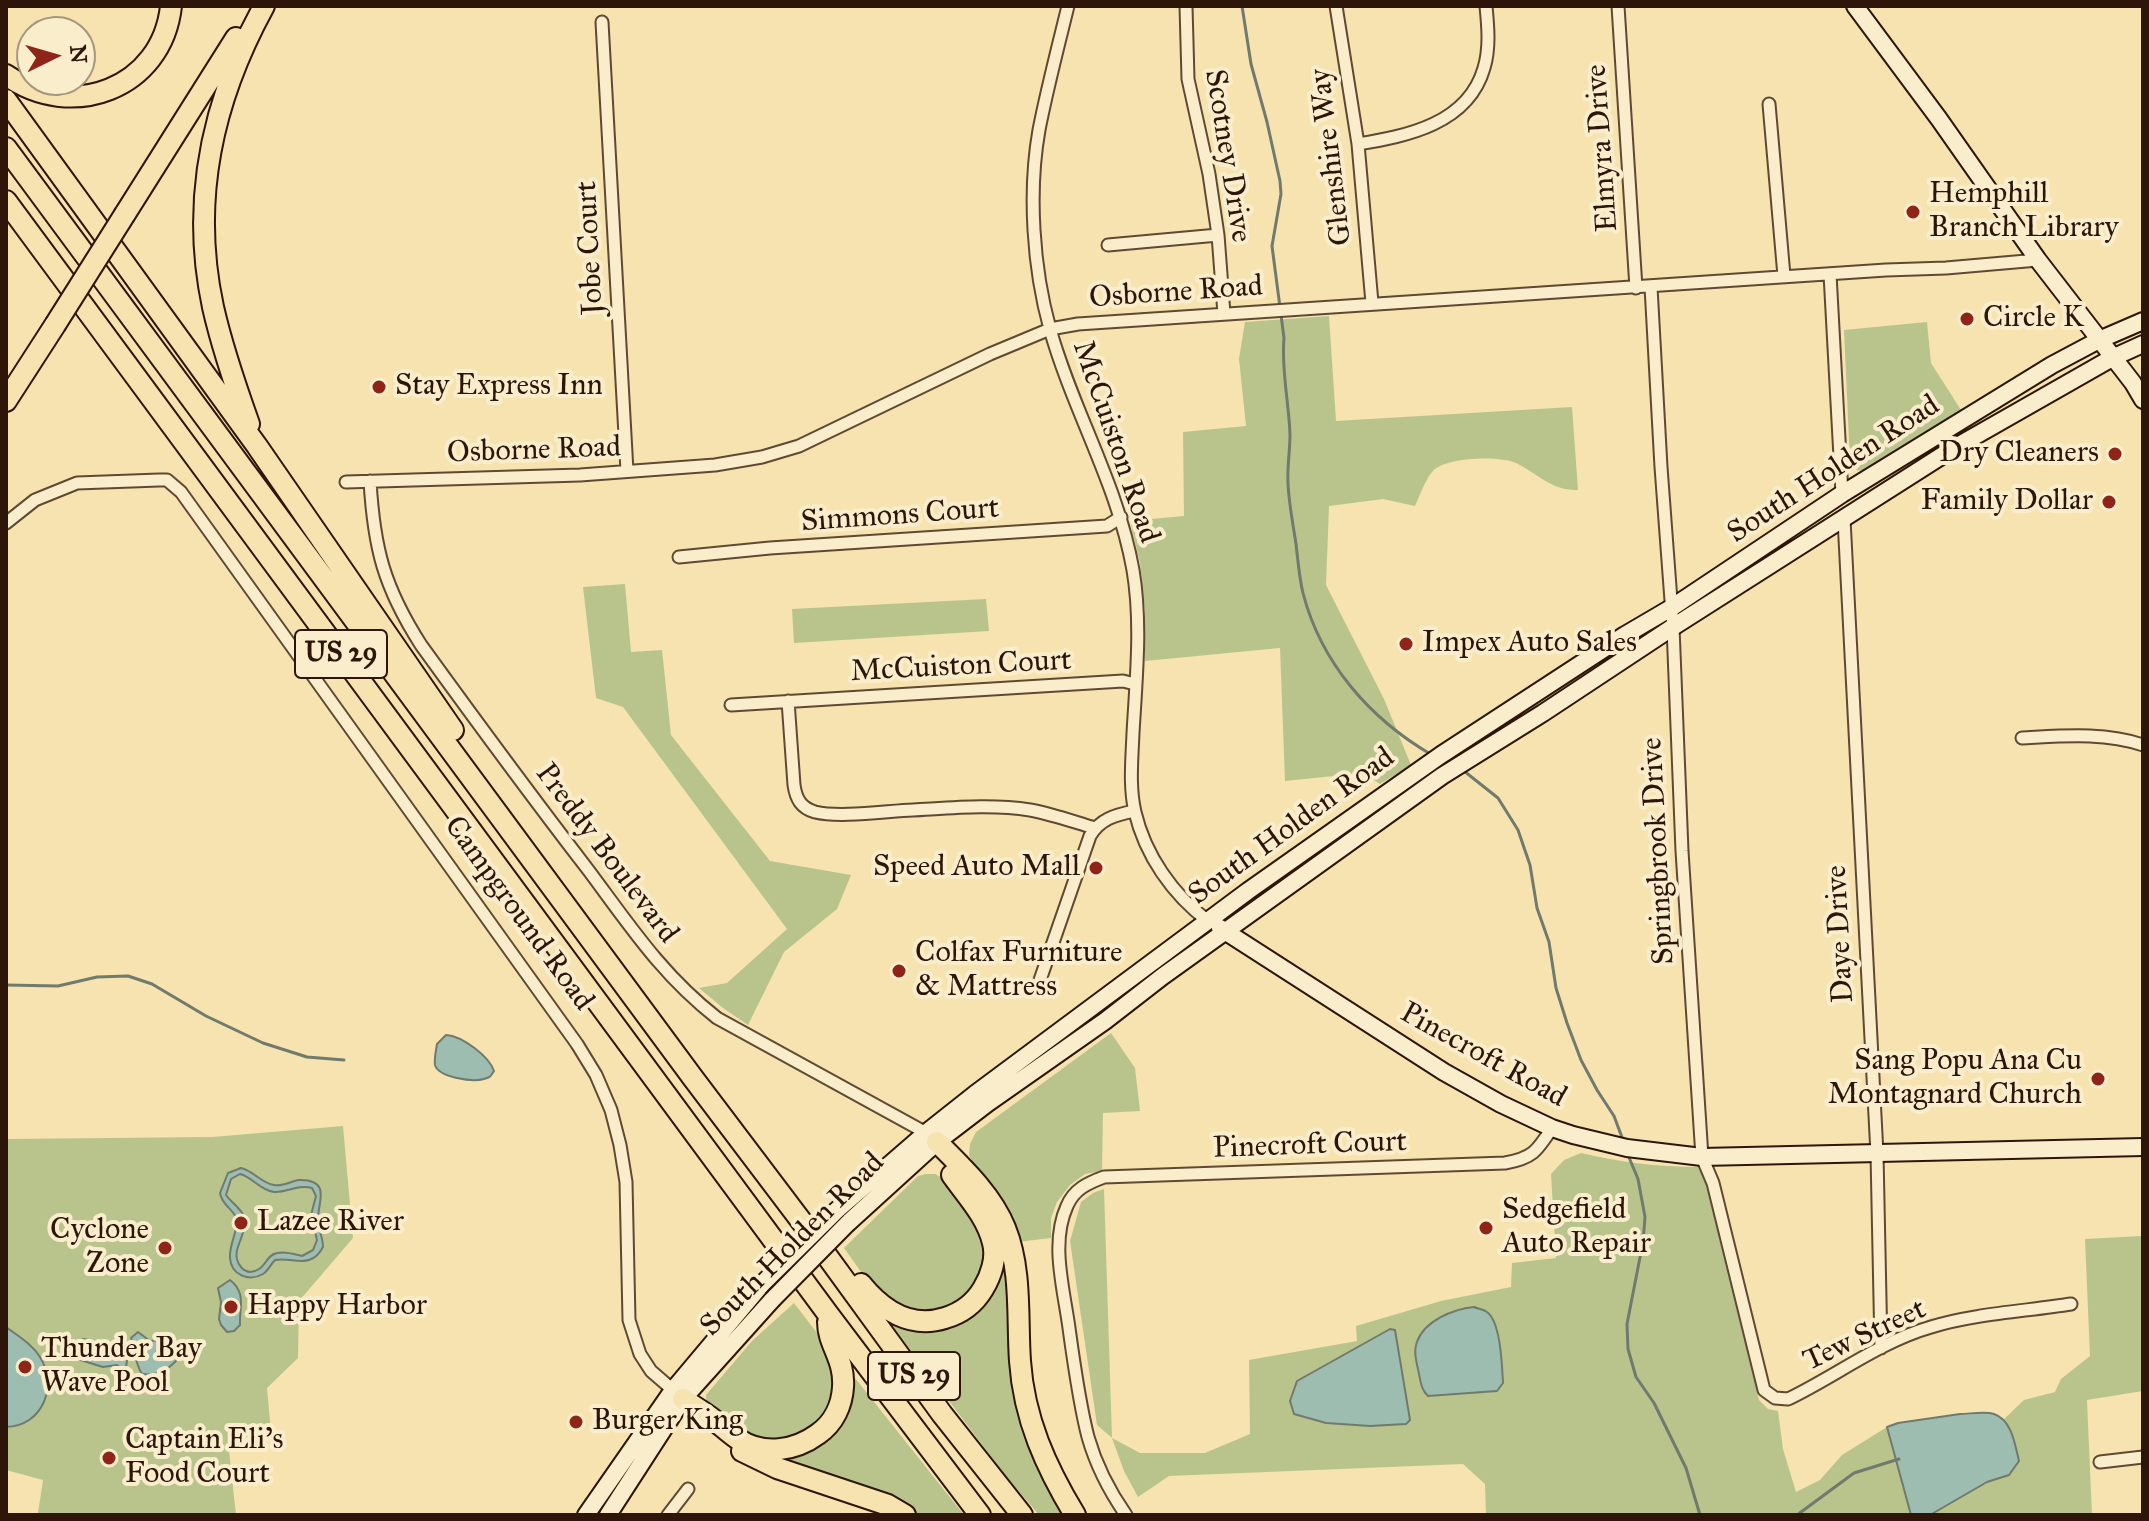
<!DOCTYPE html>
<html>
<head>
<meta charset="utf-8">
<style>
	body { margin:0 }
	#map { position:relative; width:2149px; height:1521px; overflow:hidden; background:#f6e3b0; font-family:"IM FELL Great Primer",serif }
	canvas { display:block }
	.frame { position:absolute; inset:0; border:8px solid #2d1609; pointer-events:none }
	.north { position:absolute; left:16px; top:16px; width:80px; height:80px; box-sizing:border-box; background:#f9edcc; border:2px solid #a7977e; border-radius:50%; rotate:85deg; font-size:22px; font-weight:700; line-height:32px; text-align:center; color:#2d1609 }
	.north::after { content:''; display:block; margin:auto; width:28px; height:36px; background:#8f2418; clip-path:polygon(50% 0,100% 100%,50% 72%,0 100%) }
</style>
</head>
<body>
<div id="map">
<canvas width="2149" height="1521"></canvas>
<div class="frame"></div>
<div class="north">N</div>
</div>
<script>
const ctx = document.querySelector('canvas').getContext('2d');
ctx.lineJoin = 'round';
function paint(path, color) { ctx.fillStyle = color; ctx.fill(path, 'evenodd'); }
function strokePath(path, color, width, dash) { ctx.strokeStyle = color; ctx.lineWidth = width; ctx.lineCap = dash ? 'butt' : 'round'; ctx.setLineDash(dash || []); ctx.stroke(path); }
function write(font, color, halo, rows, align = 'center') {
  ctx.font = font + ' "IM FELL Great Primer",serif'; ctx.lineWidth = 8; ctx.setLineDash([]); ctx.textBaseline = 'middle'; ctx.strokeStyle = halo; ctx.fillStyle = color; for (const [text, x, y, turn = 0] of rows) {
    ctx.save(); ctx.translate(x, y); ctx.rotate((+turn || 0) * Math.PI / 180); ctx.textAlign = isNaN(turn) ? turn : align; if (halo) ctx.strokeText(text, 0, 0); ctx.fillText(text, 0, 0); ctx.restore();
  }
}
const green = new Path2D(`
	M 1329,316 L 1336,421 L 1572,407 L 1578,490 C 1552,491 1538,474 1516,463 C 1499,455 1443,457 1432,472 C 1425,481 1420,495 1415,506 L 1383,499 L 1329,506 L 1326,585 L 1384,699 L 1411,765 L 1380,784 L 1363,773 L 1285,781 L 1280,648 L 1145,661 L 1145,611 L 1140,563 L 1130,521 L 1184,516 L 1183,432 L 1246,426 L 1239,359 L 1245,322 Z
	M 1927,322 L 1931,363 L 1961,410 L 1868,472 L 1857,470 L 1850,462 L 1844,330 Z
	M 625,584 L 631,652 L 662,650 L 671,735 L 770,861 L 851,875 L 837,909 L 784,952 L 748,1025 L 723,1008 L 699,988 L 727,983 L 787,929 L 623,707 L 596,698 L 583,587 Z
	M 986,599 L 989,631 L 794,643 L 792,609 Z
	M 1111,1033 L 1135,1068 L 1140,1111 L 1103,1113 L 1102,1171 L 1085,1174 L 1070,1185 L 1057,1202 L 1051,1218 L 1051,1238 L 1018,1242 L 969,1155 L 970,1144 L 976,1132 Z
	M 343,1126 L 353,1238 L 299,1301 L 298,1358 L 267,1388 L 271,1432 L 228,1441 L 236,1515 L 47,1515 L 38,1513 L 43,1480 L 6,1470 L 6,1139 L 212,1137 Z
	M 1581,1153 C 1620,1162 1658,1167 1698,1167 L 1706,1184 L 1759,1400 L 1768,1409 L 1778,1411 L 1783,1449 L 1796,1492 L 1820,1480 L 1842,1455 L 1887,1427 L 1911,1515 L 1486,1515 L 1485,1484 L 1463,1464 L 1169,1476 L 1138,1497 L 1124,1471 L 1112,1438 L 1097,1425 L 1070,1241 L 1081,1202 L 1093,1193 L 1104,1189 L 1112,1438 L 1140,1453 L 1205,1453 L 1250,1434 L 1249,1360 L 1357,1341 L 1356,1326 L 1441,1301 L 1511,1287 L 1512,1263 L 1556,1258 L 1551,1174 L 1564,1160 ZM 1389,1329 L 1395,1330 L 1410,1420 L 1406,1424 L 1370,1426 L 1326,1423 L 1294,1414 L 1297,1381 Z
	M 2141,1160 L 2143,1160 L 2143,1391 L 2087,1400 L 2092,1515 L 1929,1515 L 1987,1482 L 2009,1475 L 2013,1436 L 2003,1420 L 2024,1400 L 2055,1392 L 2061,1379 L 2090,1356 L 2085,1239 L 2141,1236 Z
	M 926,1174 L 935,1174 L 947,1180 L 981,1227 L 988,1259 L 964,1304 L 929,1317 L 881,1300 L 844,1248 L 918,1176 Z
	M 1007,1269 L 1013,1361 L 1067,1515 L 1039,1515 L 1005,1475 L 888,1320 L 925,1329 L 999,1270 Z
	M 794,1303 L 831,1351 L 836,1396 L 827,1417 L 794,1442 L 754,1440 L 707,1407 L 706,1395 L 752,1341 Z
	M 855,1378 L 964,1515 L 915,1515 L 902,1508 L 774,1458 C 805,1457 834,1447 847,1416 C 852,1404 850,1389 855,1378 Z`);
const water = new Path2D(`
	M 446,1035 C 462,1036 489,1056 494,1071 C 490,1077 491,1077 484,1079 C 473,1082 439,1078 435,1065 C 434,1059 436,1050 437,1044 Z
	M 241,1168 C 254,1171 261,1183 274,1185 C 283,1187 291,1181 299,1180 C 334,1179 316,1206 318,1222 C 319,1231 323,1238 323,1247 C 311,1270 294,1257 275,1260 C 271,1264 268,1271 263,1274 C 249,1282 231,1275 230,1258 C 229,1245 237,1233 237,1220 C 234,1209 222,1206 220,1193 L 228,1173 ZM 240,1174 C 253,1177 259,1190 274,1192 C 287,1193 297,1184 312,1188 L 316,1196 L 311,1215 L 317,1240 L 313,1250 L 302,1256 C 294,1254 286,1251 277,1253 C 267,1255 266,1265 259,1269 C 245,1278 234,1263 237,1250 C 241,1236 251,1221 239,1209 C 234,1203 230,1201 226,1195 L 231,1179 Z
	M 230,1280 C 247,1293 239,1308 240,1325 L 234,1331 L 227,1332 L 221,1325 L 219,1319 L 221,1302 L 218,1288 Z
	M 1474,1307 C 1478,1309 1483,1309 1487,1312 C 1501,1322 1502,1367 1503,1383 L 1497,1391 L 1428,1396 C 1421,1389 1421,1383 1419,1374 C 1417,1364 1413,1352 1417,1342 C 1424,1321 1453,1309 1474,1307 Z
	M 6,1327 C 18,1336 32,1344 40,1357 C 58,1386 43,1426 6,1427 Z
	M 1390,1329 L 1395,1330 L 1410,1420 L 1406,1424 L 1370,1426 L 1326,1423 L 1294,1414 L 1290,1401 L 1297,1381 Z
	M 138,1332 L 150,1341 L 168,1339 L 176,1346 L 176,1361 C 166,1371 157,1376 142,1374 C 135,1364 135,1349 131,1338 Z
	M 83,1339 C 98,1341 119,1346 128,1354 L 126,1367 L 122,1369 L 117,1365 L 103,1367 L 77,1359 Z
	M 1960,1414 C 1970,1414 1985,1411 1994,1414 C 2012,1420 2015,1445 2019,1461 L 2009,1475 L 1987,1482 L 1930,1515 L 1911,1515 L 1887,1427 L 1898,1423 Z`);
const stream = new Path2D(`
	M 1242,6 L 1251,64 L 1267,122 L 1280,181 L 1281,194 L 1272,246 L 1284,338 C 1281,370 1289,402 1290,435 C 1290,451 1287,467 1288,484 C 1289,504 1293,524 1296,544 C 1298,560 1299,577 1303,593 C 1321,663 1370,719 1432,755
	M 1464,771 L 1498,798 L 1518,830 L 1530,865 L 1537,908 L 1549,942 L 1556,988 L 1567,1023 L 1581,1060 L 1597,1090 L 1614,1116 L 1623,1140
	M 6,985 L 58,986 L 97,977 L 128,976 L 152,984 L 206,1016 L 263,1043 L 307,1057 L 344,1060
	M 1628,1155 L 1638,1179 L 1645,1217 L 1643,1242 L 1627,1324 L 1628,1349 L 1636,1377 L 1654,1403 L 1686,1468 L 1700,1515
	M 1797,1515 L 1854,1473 L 1899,1459`);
const street = new Path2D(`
	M 1068,6 C 1058,47 1047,89 1039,130 C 1028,192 1033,268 1050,329 C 1073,411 1118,485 1133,570 C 1142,623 1136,680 1133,733 C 1132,759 1129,787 1135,812 C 1145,855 1173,895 1208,921
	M 1186,6 L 1188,79 L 1209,174 L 1218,235 L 1224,314
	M 1336,6 L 1358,144 L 1372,303
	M 1618,6 L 1636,288
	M 602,22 L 627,471
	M 1769,104 L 1784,276
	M 1358,144 C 1407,136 1468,124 1484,68 C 1490,48 1488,27 1486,6
	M 1108,245 L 1218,235
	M 1830,274 L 1842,494
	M 1651,287 L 1661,467 L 1673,627 L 1682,851 L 1702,1157 L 1713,1183 L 1764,1390 L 1775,1398 L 1788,1399 C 1836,1376 1879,1342 1931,1327 C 1972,1314 2027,1311 2071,1304
	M 370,481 C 374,549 384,587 421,645 C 476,721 532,797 589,871 C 630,926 662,975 717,1018 L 930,1135
	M 346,482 L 580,475 L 715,465 L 762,457 L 799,446 L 990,354 L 1050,329 L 1078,324 L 1886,270 L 1946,268 L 2038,260
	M 1844,519 L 1877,1154 L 1881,1348
	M 6,523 L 35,500 L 77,483 L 159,480 L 167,480 L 181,492 L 577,1044 L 596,1075 L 611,1110 L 620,1145 L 626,1182 L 629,1320 L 640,1354 L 651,1371 L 673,1390
	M 679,557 L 770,548 L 1107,526 L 1121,517
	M 788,701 L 794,785 C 796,799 801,808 815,812 C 840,818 887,811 913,810 C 951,808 992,804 1030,810 C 1052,814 1074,822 1095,828
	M 731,705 L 1123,681 L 1135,684
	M 2022,738 C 2063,736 2104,732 2143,745
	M 1040,980 L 1090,836 C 1100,819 1115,815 1134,811
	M 2100,1462 L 2143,1457
	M 668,1515 L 688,1489
	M 1126,1515 C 1110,1492 1096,1465 1088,1437 C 1079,1402 1074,1364 1069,1328 C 1064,1290 1050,1243 1067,1206 C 1074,1189 1088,1183 1104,1177 L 1505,1163 C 1533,1158 1537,1151 1552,1128`);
const secondary = new Path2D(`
	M 1855,6 L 1939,119 L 2038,260 L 2133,383 L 2143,400
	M 1220,928 L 1444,1072 L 1501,1104 L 1552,1128 L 1573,1135 L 1627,1148 L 1702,1157 L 2143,1147
	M 837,1210 L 927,1132 L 975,1094 L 1248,891 L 1441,755 L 1625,635 L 1671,608 L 1842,494 L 2052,365 L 2099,340 L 2143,321
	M 848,1223 L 937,1142 L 988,1103 L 1105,1021 L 1163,976 L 1442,776 L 1543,713 L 1673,627 L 1954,448 L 2112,358 L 2143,344
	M 586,1515 L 673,1390 L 762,1284
	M 608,1515 L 683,1399 L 772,1300`);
const highway = new Path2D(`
	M 6,75 C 71,122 162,89 171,6
	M 6,100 L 257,446 L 453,730
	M 6,148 L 693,1078 L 811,1234 L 942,1414 L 1022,1515
	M 6,201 L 828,1314 L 980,1515
	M 125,214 L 236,38
	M 6,401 L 55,325
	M 249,424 C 235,385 222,347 213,307 C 190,200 212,101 264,6
	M 937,1142 C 962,1167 992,1195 1005,1228 C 1022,1270 1017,1318 1020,1361 C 1024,1419 1046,1467 1075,1515
	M 861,1284 C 882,1310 911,1329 945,1318 C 962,1313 974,1304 983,1289 C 991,1276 997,1258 993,1243 C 987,1217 967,1196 952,1175
	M 683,1399 C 693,1406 704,1412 714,1420 C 722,1426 729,1433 738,1439 C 763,1456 795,1451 818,1434 C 834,1423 842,1405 843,1387 C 845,1359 828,1345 828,1322
	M 742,1451 L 777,1468 L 888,1505 L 905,1515`);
const secondaryBridge = new Path2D(`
	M 762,1284 L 837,1210
	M 772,1300 L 848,1223`);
const highwayBridge = new Path2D(`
	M 55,325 L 125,214`);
const markers = [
	[1913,212,8,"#8f2418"],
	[1967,319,8,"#8f2418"],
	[379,387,8,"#8f2418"],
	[2115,454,8,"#8f2418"],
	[2109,502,8,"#8f2418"],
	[1406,644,8,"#8f2418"],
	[1096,868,8,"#8f2418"],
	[899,971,8,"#8f2418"],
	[2098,1079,8,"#8f2418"],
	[241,1223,8,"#8f2418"],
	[1486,1228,8,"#8f2418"],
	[165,1248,8,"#8f2418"],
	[231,1307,8,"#8f2418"],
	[25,1367,8,"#8f2418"],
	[576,1422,8,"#8f2418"],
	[109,1458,8,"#8f2418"]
];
const shields = [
	[341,654,92],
	[914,1376,92]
];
const shieldNames = [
	["US 29",341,654],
	["US 29",914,1376]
];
const streetNames = [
	["Elmyra Drive",1603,148,-94],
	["Scotney Drive",1227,156,81],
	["Glenshire Way",1332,157,-97],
	["Jobe Court",591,248,-93],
	["Osborne Road",1176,293,-4],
	["McCuiston Road",1115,442,71],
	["Osborne Road",534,451,-2],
	["South Holden Road",1834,470,-33],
	["Simmons Court",900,516,-4],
	["McCuiston Court",961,667,-3],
	["South Holden Road",1292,827,-36],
	["Springbrook Drive",1659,851,-93],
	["Preddy Boulevard",606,854,53],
	["Campground Road",518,914,54],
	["Daye Drive",1841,934,-93],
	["Pinecroft Road",1483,1056,29],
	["Pinecroft Court",1310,1146,-2],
	["South Holden Road",793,1245,-45],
	["Tew Street",1865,1336,-25]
];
const poiNames = [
	["Hemphill",1929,195],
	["Branch Library",1929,229],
	["Circle K",1983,319],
	["Stay Express Inn",395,387],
	["Dry Cleaners",2099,454,"right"],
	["Family Dollar",2093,502,"right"],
	["Impex Auto Sales",1422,644],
	["Speed Auto Mall",1080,868,"right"],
	["Colfax Furniture",915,954],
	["& Mattress",915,988],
	["Sang Popu Ana Cu",2082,1062,"right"],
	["Montagnard Church",2082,1096,"right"],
	["Sedgefield",1502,1211],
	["Auto Repair",1502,1245],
	["Lazee River",257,1223],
	["Cyclone",149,1231,"right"],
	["Zone",149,1265,"right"],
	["Happy Harbor",247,1307],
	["Thunder Bay",41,1350],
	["Wave Pool",41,1384],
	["Burger King",592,1422],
	["Captain Eli's",125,1441],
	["Food Court",125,1475]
];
paint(green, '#b9c48d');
paint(water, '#9dbdb0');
strokePath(water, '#707a6d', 2);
strokePath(stream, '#707a6d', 3);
strokePath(street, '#5f4933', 15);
strokePath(secondary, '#2d1609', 20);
strokePath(highway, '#2d1609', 24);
strokePath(street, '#f9edcc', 11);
strokePath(secondary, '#f9edcc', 16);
strokePath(highway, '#f6e3b0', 20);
strokePath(secondaryBridge, '#2d1609', 20, []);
strokePath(highwayBridge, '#2d1609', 24, []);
strokePath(secondaryBridge, '#f9edcc', 16);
strokePath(highwayBridge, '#f6e3b0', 20);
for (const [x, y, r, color] of markers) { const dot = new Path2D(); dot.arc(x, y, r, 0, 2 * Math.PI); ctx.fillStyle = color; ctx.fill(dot); strokePath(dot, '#f9edcc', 3); }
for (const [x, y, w] of shields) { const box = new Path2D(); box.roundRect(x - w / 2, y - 24, w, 48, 6); ctx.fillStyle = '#f9edcc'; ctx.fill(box); strokePath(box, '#2d1609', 2); }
write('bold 28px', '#2d1609', null, shieldNames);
write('30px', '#2d1609', '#f9edcc', streetNames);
write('30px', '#2d1609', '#f9edcc', poiNames, 'left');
</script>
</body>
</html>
